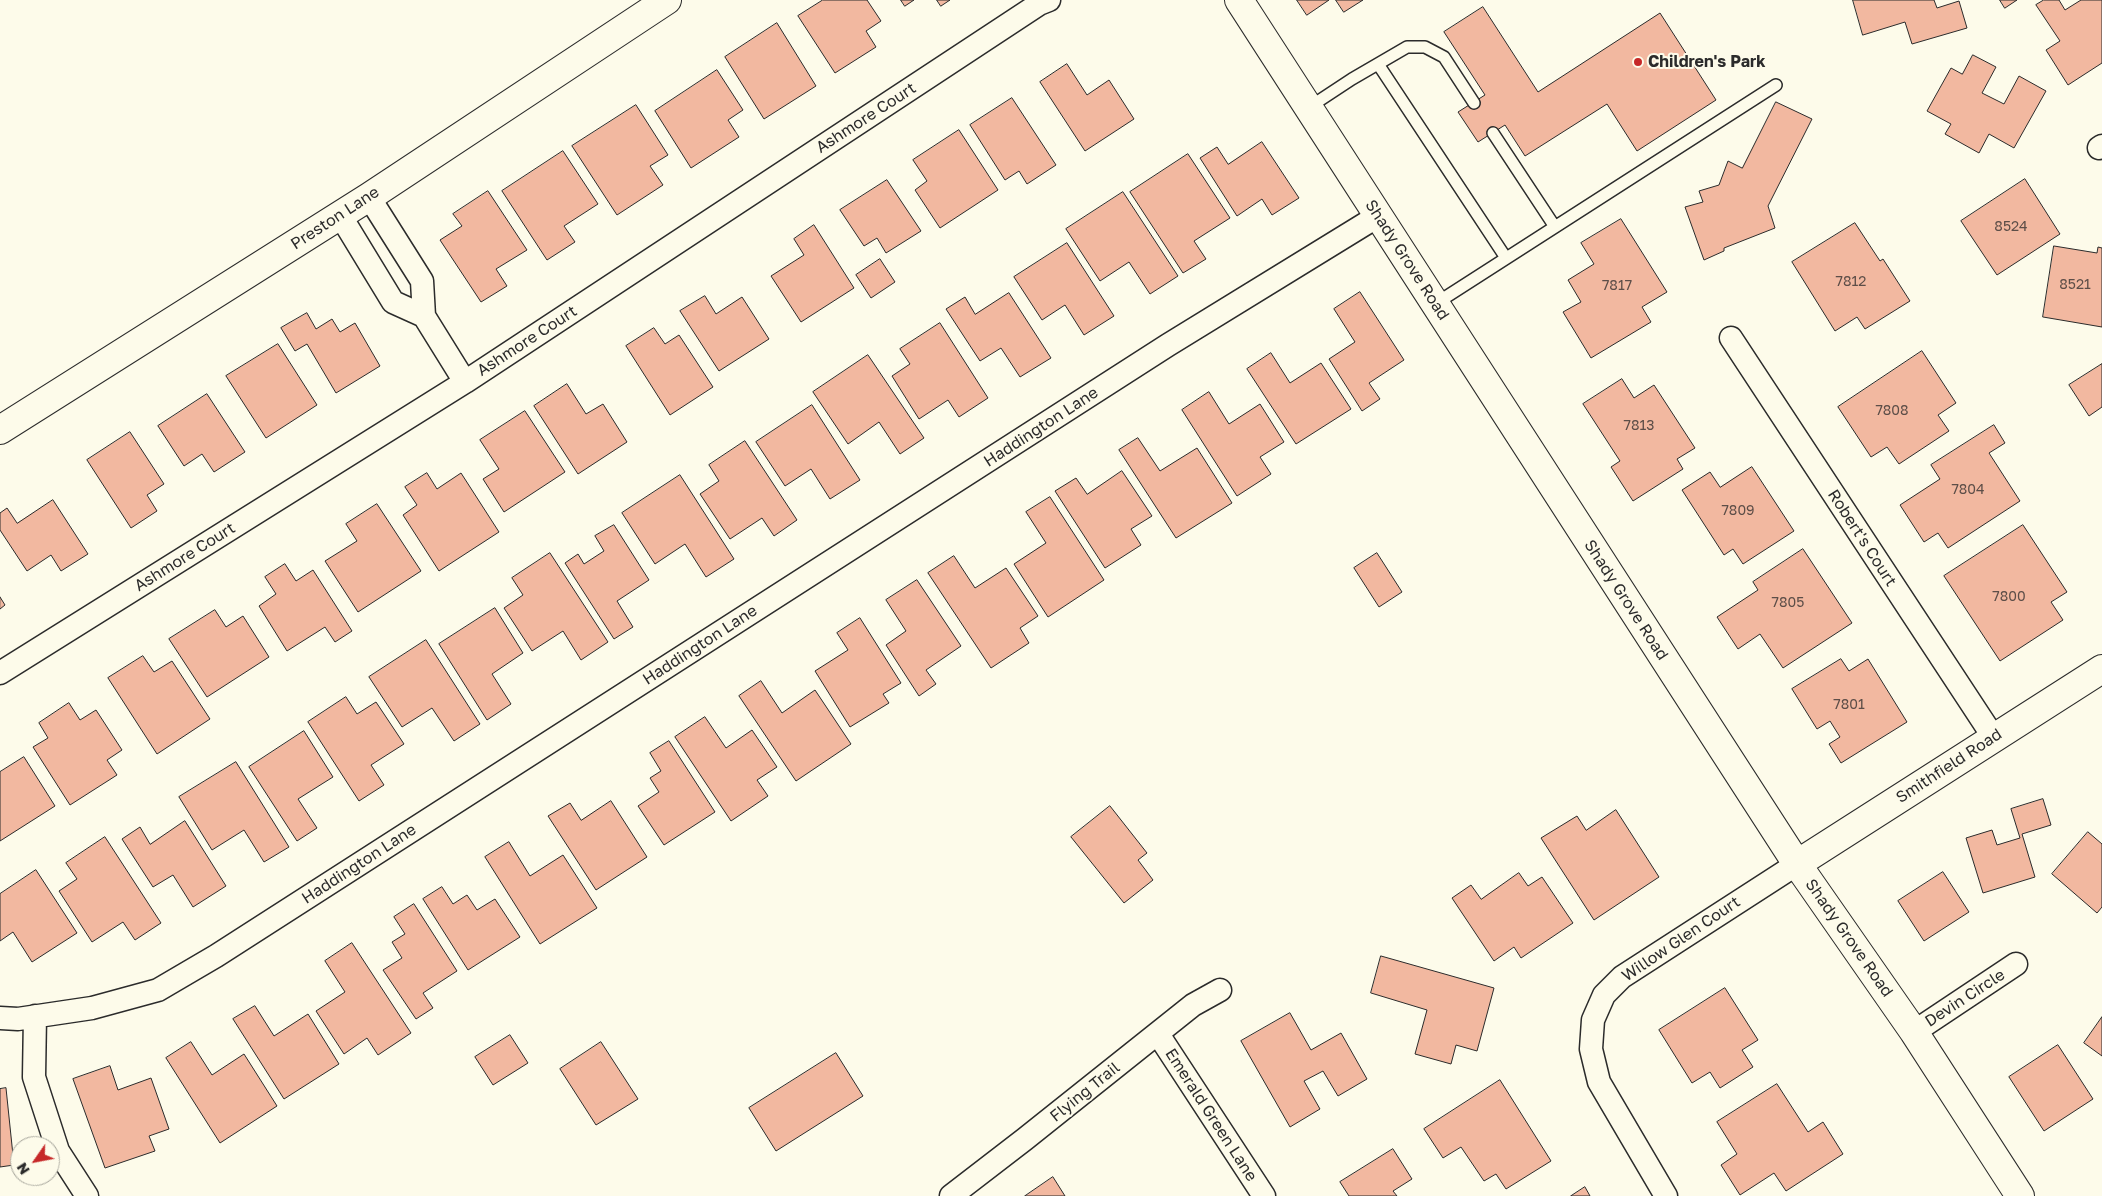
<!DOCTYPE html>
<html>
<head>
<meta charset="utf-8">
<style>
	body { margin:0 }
	#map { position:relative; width:2102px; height:1196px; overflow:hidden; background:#fdfbea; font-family:"Golos Text",sans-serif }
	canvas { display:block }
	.north { position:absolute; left:10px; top:1136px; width:50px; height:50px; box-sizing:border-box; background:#fdfbea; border:1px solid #a9a89e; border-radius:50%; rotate:237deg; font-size:14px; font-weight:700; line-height:20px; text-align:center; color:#2b2b2b }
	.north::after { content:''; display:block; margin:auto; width:18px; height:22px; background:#c62828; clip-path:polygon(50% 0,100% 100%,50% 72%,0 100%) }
</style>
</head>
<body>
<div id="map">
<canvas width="2102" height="1196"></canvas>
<div class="north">N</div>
</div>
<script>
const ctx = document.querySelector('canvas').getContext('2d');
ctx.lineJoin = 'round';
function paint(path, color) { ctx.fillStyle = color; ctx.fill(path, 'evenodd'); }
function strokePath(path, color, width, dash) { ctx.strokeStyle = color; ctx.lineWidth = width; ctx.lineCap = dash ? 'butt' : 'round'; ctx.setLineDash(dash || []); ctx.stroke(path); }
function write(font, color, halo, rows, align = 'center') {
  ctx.font = font + ' "Golos Text",sans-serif'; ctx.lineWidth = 4; ctx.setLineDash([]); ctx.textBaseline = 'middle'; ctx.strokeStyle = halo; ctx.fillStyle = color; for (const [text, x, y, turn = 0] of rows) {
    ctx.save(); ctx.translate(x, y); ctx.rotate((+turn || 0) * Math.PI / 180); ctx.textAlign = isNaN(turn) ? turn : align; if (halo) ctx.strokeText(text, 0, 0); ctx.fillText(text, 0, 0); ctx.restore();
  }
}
const building = new Path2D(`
	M 823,0 L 867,0 L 881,21 L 866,31 L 876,47 L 835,73 L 798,16 Z
	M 901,0 L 914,0 L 905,6 Z
	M 937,0 L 950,0 L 941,6 Z
	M 1297,0 L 1329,0 L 1307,15 Z
	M 1336,0 L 1363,0 L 1344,12 Z
	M 1853,0 L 1934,0 L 1937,8 L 1959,1 L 1967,28 L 1912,44 L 1905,22 L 1863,35 Z
	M 2000,0 L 2017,0 L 2005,8 Z
	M 2044,0 L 2059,0 L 2065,10 L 2081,0 L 2102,0 L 2102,63 L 2068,85 L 2046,50 L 2060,41 L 2036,5 Z
	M 1483,7 L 1538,92 L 1660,13 L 1716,100 L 1637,151 L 1607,104 L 1525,156 L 1505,125 L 1478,142 L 1458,112 L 1485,95 L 1444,32 Z
	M 777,23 L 816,86 L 764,119 L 725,57 Z
	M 1973,55 L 1996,67 L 1982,93 L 2004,104 L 2019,76 L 2046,91 L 2014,148 L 1989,134 L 1979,153 L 1945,134 L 1951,124 L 1927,111 L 1951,68 L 1962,74 Z
	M 1067,64 L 1087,95 L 1109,80 L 1134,119 L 1085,151 L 1040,82 Z
	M 717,70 L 743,110 L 728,120 L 739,137 L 691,168 L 655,111 Z
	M 1012,98 L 1056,165 L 1027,184 L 1019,171 L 1005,180 L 970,125 Z
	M 1776,102 L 1812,119 L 1768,206 L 1775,228 L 1724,248 L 1724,251 L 1704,260 L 1685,207 L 1703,202 L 1699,191 L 1719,185 L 1728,161 L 1742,168 Z
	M 636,105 L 668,155 L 650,166 L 663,185 L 617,215 L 572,146 Z
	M 959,130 L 998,190 L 940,228 L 915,190 L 927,181 L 913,160 Z
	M 1262,142 L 1299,198 L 1272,215 L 1262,199 L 1237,216 L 1200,158 L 1217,147 L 1228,164 Z
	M 563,151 L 598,204 L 564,226 L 575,242 L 547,260 L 502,191 Z
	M 1188,154 L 1230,218 L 1194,241 L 1206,259 L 1183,273 L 1130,192 Z
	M 2025,179 L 2060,234 L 1997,275 L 1961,221 Z
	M 887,180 L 921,231 L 886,253 L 877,238 L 864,246 L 840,210 Z
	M 488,191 L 527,250 L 496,269 L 507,286 L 481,302 L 440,240 L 462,226 L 453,214 Z
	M 1123,192 L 1178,276 L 1150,294 L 1129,262 L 1100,281 L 1066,229 Z
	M 1621,219 L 1667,292 L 1642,307 L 1651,322 L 1591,358 L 1563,312 L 1581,302 L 1568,280 L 1594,264 L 1581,243 Z
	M 1855,223 L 1880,261 L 1883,259 L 1910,301 L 1865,329 L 1857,317 L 1835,331 L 1792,262 Z
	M 814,225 L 854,288 L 801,322 L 771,276 L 804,255 L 794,239 Z
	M 1067,243 L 1114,316 L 1084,335 L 1065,305 L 1042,320 L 1014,277 Z
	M 2054,246 L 2097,253 L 2098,247 L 2102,248 L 2102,327 L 2043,317 Z
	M 880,259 L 895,282 L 871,298 L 856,275 Z
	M 1360,292 L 1404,360 L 1369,383 L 1380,399 L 1362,411 L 1329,359 L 1355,342 L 1334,309 Z
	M 1009,293 L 1051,358 L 1020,377 L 1001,348 L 980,361 L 946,309 L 965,297 L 975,314 Z
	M 705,296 L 716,314 L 742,297 L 769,339 L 719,371 L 680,311 Z
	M 307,313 L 316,329 L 332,319 L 340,332 L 355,323 L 380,366 L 336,393 L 307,344 L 295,351 L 281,328 Z
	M 940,323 L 988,398 L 959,417 L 948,400 L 919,419 L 892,376 L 910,364 L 900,349 Z
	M 654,328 L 665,344 L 679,335 L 713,387 L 670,415 L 626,346 Z
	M 278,344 L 317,405 L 266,438 L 226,376 Z
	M 1922,351 L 1956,403 L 1938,415 L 1949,431 L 1899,464 L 1887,447 L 1871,457 L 1838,407 Z
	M 1271,353 L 1290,383 L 1321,363 L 1351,409 L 1296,444 L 1247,369 Z
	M 868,355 L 924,438 L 900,454 L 879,422 L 848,444 L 813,392 Z
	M 2102,364 L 2102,407 L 2089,416 L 2069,385 Z
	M 1622,379 L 1634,398 L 1654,385 L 1695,448 L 1677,459 L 1683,469 L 1633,501 L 1611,467 L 1620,461 L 1583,404 Z
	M 567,384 L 586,414 L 603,404 L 627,442 L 578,474 L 534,406 Z
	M 1209,392 L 1229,424 L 1260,404 L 1284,442 L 1260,457 L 1271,474 L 1237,496 L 1182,410 Z
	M 207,394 L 245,452 L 214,472 L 202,454 L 184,466 L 158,426 Z
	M 812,405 L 860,480 L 830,499 L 811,469 L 785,486 L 756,442 Z
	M 525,411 L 565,472 L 504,512 L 483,479 L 499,469 L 480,440 Z
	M 1994,425 L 2005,443 L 1989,453 L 2020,501 L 1948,548 L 1938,533 L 1924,542 L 1900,505 L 1940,479 L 1931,465 Z
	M 130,432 L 164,484 L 147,495 L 157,511 L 131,528 L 87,460 Z
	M 1138,438 L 1160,471 L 1197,448 L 1232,503 L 1176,538 L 1119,450 Z
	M 745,441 L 797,520 L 774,536 L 762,518 L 730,539 L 700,494 L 719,481 L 709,465 Z
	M 1752,467 L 1794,531 L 1743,564 L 1733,549 L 1724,555 L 1682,490 L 1710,472 L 1720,487 Z
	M 1122,471 L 1152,516 L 1131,529 L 1141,545 L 1105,568 L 1055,491 L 1076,478 L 1087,494 Z
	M 427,473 L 437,489 L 461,473 L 499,532 L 439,571 L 403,515 L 417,505 L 405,487 Z
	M 680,475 L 734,559 L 706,577 L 685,544 L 655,564 L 622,513 Z
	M 1050,497 L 1104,580 L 1048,617 L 1014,564 L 1046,543 L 1026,512 Z
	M 53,500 L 88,554 L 61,571 L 51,555 L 27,571 L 0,530 L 0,513 L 7,508 L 17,523 Z
	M 377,504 L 421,571 L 358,612 L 325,561 L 357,541 L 346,524 Z
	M 614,525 L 649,580 L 617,601 L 633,627 L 614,639 L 565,563 L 578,554 L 584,564 L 604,551 L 595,536 Z
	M 2023,525 L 2067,592 L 2051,602 L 2063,620 L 2000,661 L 1944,576 Z
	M 1803,549 L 1852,623 L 1783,668 L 1760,634 L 1738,649 L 1717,617 L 1758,590 L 1753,582 Z
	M 550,553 L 608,642 L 581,660 L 563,631 L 532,651 L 504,608 L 523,595 L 512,578 Z
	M 1377,553 L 1402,592 L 1379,607 L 1354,568 Z
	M 954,556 L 975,588 L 1006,568 L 1038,616 L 1020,628 L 1029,643 L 991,668 L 928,573 Z
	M 285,564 L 296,581 L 313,570 L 352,631 L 335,642 L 325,627 L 287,651 L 259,606 L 276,594 L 265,577 Z
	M 917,580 L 961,646 L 926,670 L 936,684 L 919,696 L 886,645 L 906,631 L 886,600 Z
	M 0,597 L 5,605 L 0,609 Z
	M 495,608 L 523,653 L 492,674 L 511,704 L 487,720 L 439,644 Z
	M 215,610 L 226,627 L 243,616 L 269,657 L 207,697 L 169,639 Z
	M 860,618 L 901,683 L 883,694 L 889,703 L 850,727 L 815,671 L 848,650 L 837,633 Z
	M 426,640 L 480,724 L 454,741 L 432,708 L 402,727 L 369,677 Z
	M 143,656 L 154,672 L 172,661 L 210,719 L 157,754 L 108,678 Z
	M 1841,659 L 1849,671 L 1868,659 L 1907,722 L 1841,763 L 1829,744 L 1840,737 L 1830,721 L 1817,729 L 1792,689 Z
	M 761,681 L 782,713 L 815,690 L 851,744 L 796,781 L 739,696 Z
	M 346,697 L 357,714 L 376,702 L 404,744 L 371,765 L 384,785 L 359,801 L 308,722 Z
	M 69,703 L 80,720 L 96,710 L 122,750 L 107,760 L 117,775 L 70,805 L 33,747 L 48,738 L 39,723 Z
	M 705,717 L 726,748 L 752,730 L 777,767 L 757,780 L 768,796 L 731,821 L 675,737 Z
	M 304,731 L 333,777 L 298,799 L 317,828 L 297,841 L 249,767 Z
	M 669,741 L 715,812 L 664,845 L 638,806 L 659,792 L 650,778 L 661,771 L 650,753 Z
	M 24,757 L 55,806 L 0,841 L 0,772 Z
	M 236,762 L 289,847 L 264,862 L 244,830 L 212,850 L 179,797 Z
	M 2043,799 L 2051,825 L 2022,834 L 2035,877 L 1983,893 L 1966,838 L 1992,830 L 1997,845 L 2020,838 L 2011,809 Z
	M 611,801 L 647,857 L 596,890 L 548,816 L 570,803 L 581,820 Z
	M 1110,806 L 1147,853 L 1138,860 L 1153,880 L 1124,903 L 1071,837 Z
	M 1616,810 L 1659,877 L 1594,920 L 1541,838 L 1577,816 L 1586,830 Z
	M 185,821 L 226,886 L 193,907 L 173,875 L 153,887 L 122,839 L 140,827 L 150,844 Z
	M 2088,832 L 2102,844 L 2102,907 L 2097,913 L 2052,874 Z
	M 105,837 L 161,923 L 135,940 L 123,922 L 92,942 L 59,891 L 77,879 L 66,863 Z
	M 509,842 L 530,876 L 563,855 L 597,908 L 540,944 L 485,857 Z
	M 36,870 L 77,933 L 32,962 L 13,932 L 0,941 L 0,894 Z
	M 1943,872 L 1969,912 L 1924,941 L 1898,901 Z
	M 1519,873 L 1528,886 L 1542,877 L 1573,923 L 1521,958 L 1514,947 L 1494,961 L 1452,898 L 1471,885 L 1481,899 Z
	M 442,887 L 453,904 L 467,895 L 477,910 L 495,899 L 520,937 L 468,970 L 423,899 Z
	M 414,904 L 457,971 L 423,993 L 433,1008 L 416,1019 L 383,970 L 402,958 L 392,942 L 405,934 L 394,917 Z
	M 352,943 L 411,1033 L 378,1055 L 367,1038 L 344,1054 L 316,1011 L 345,992 L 325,961 Z
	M 1381,956 L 1494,988 L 1477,1051 L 1456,1045 L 1451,1064 L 1415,1054 L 1427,1010 L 1371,993 Z
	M 1725,988 L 1758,1040 L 1742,1050 L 1753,1067 L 1720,1088 L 1710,1072 L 1692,1083 L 1659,1030 Z
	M 255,1006 L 274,1036 L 308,1014 L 339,1064 L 284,1099 L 233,1019 Z
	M 1290,1013 L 1311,1050 L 1341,1033 L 1367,1079 L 1338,1096 L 1323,1071 L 1304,1081 L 1320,1109 L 1290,1127 L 1241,1041 Z
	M 2102,1017 L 2102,1056 L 2084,1043 Z
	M 510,1035 L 528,1063 L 493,1085 L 475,1057 Z
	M 191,1042 L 212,1075 L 244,1054 L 277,1106 L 220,1143 L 166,1058 Z
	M 601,1042 L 638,1099 L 596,1125 L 560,1069 Z
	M 2058,1045 L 2093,1099 L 2044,1131 L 2009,1077 Z
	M 836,1053 L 863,1096 L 776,1151 L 749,1108 Z
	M 110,1066 L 118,1090 L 151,1078 L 169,1129 L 149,1136 L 155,1151 L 105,1168 L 73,1079 Z
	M 1500,1080 L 1551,1161 L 1506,1189 L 1496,1174 L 1484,1181 L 1461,1147 L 1443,1158 L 1424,1129 Z
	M 1777,1084 L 1808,1132 L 1823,1122 L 1843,1154 L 1786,1191 L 1774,1173 L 1740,1195 L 1721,1165 L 1737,1154 L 1717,1122 Z
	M 6,1088 L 14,1165 L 0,1167 L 0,1089 Z
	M 1393,1149 L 1412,1179 L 1393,1191 L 1397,1196 L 1349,1196 L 1340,1182 Z
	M 1053,1177 L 1065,1196 L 1025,1196 Z
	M 1585,1187 L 1590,1196 L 1571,1196 Z`);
const lane = new Path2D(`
	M 1378,64 L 1506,258
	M 1308,108 L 1352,79 L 1407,47 L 1425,47 L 1444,57 L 1474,103
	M 1493,133 L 1555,227
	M 1435,304 L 1776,85`);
const street = new Path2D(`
	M 2099,148 L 2102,146
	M 369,197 L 422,281 L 424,316 L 465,382
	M 340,215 L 393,302 L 424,316
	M 1731,338 L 1994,738
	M 0,673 L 465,382 L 1039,4 L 1049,0
	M 35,1016 L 34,1077 L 58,1151 L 87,1196
	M 0,1018 L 18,1019 L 92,1008 L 158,990 L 216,956 L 1168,345 L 1378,216
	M 1914,1032 L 2016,964
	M 1158,1034 L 1264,1196
	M 951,1196 L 1025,1139 L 1193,1005 L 1220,990
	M 1666,1196 L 1599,1082 L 1591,1049 L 1593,1020 L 1604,995 L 1622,977 L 1797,864`);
const secondary = new Path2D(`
	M 1239,0 L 1797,864 L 1914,1032 L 2020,1196
	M 0,430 L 369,197 L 667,0
	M 1797,864 L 2102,669`);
const markers = [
	[1638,62,5,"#c62828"]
];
const numberNames = [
	["8524",2011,227],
	["7812",1851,282],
	["8521",2075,285],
	["7817",1617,286],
	["7808",1892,411],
	["7813",1639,426],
	["7804",1968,490],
	["7809",1738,511],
	["7800",2009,597],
	["7805",1788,603],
	["7801",1849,705]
];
const poiNames = [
	["Children's Park",1648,62]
];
const streetNames = [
	["Ashmore Court",866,118,-33],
	["Preston Lane",335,218,-33],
	["Shady Grove Road",1407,260,57],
	["Ashmore Court",527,341,-33],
	["Haddington Lane",1041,427,-33],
	["Robert's Court",1862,538,57],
	["Ashmore Court",185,557,-32],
	["Shady Grove Road",1626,600,57],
	["Haddington Lane",700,645,-33],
	["Smithfield Road",1949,766,-33],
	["Haddington Lane",359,864,-33],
	["Shady Grove Road",1849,938,55],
	["Willow Glen Court",1681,939,-34],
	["Devin Circle",1965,998,-33],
	["Flying Trail",1085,1092,-39],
	["Emerald Green Lane",1211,1115,57]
];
paint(building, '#f2b8a0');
strokePath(building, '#2b2b2b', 1);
strokePath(lane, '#2b2b2b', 14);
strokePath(street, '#2b2b2b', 25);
strokePath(secondary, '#2b2b2b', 30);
strokePath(lane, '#fdfbea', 11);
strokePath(street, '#fdfbea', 22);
strokePath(secondary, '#fdfbea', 28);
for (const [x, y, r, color] of markers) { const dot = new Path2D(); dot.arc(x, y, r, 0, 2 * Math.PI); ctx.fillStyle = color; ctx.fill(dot); strokePath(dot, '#fdfbea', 2); }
write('14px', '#5d4e48', null, numberNames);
write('bold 16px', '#2b2b2b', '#fdfbea', poiNames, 'left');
write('16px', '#2b2b2b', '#fdfbea', streetNames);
</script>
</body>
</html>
